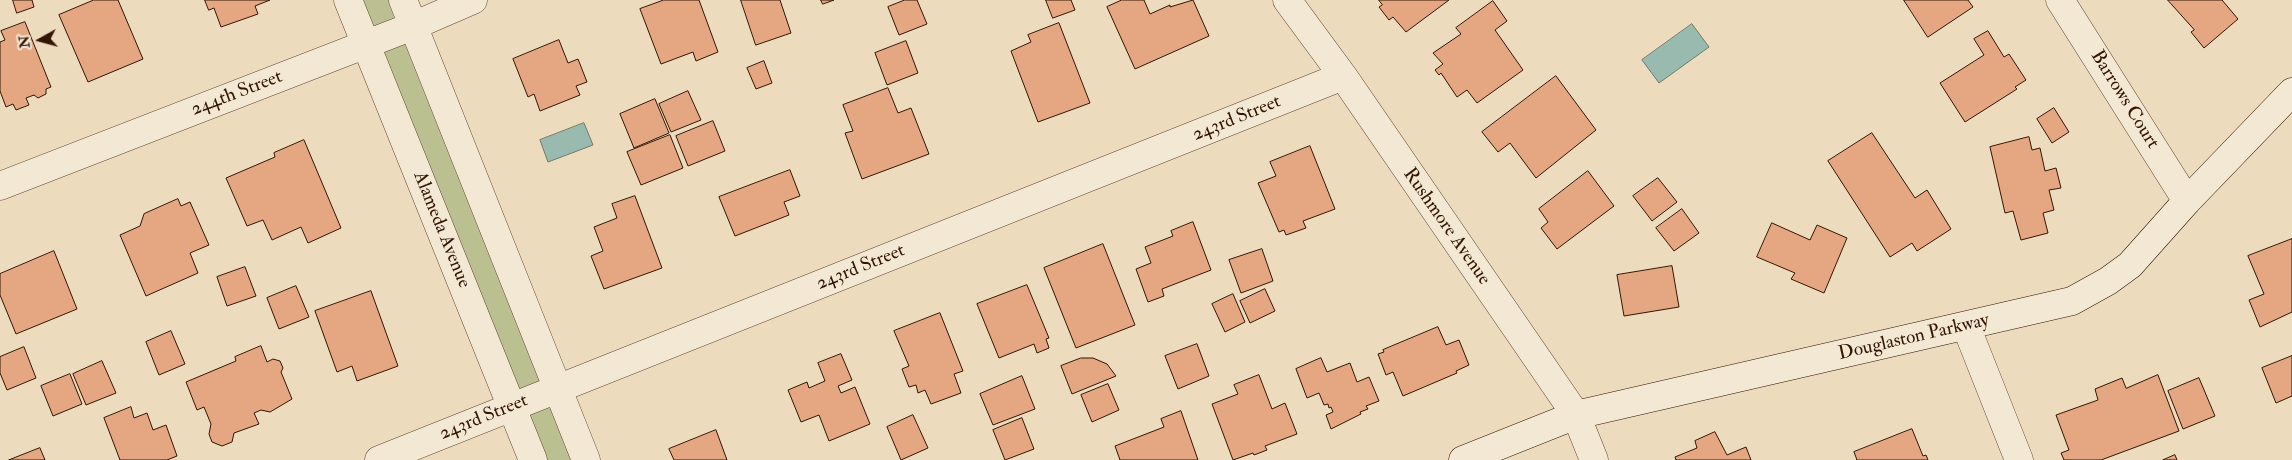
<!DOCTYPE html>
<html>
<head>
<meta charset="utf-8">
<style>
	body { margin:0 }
	#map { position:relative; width:2292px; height:460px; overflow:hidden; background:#eddbbd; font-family:"IM FELL Double Pica",serif }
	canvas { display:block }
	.north { position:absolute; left:15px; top:15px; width:50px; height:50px; -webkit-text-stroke:4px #f3e8d4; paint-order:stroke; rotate:263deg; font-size:14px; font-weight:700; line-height:20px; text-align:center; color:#331503 }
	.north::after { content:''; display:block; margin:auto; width:18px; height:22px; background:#331503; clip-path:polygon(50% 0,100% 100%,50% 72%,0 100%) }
</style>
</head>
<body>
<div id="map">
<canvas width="2292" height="460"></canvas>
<div class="north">N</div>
</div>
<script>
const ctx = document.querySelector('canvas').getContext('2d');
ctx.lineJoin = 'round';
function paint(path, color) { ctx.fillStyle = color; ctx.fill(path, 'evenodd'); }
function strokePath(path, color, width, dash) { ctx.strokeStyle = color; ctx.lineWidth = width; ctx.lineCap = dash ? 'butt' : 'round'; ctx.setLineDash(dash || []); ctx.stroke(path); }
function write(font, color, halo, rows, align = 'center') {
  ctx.font = font + ' "IM FELL Double Pica",serif'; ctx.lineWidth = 4; ctx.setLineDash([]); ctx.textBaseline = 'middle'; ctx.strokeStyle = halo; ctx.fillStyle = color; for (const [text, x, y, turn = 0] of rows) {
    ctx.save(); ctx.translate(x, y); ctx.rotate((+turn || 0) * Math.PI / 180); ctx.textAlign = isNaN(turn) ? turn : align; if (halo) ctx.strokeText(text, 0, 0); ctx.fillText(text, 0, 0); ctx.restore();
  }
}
const green = new Path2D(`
	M 358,0 L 396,0 L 578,460 L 540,460 Z`);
const water = new Path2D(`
	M 1692,24 L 1709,47 L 1659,83 L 1642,60 Z
	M 584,123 L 593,145 L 548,162 L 540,140 Z`);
const building = new Path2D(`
	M 13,0 L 32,0 L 34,7 L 17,13 Z
	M 94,0 L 118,0 L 143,59 L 88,82 L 59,15 Z
	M 205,0 L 270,0 L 255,6 L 258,14 L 221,27 L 214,8 L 209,10 Z
	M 664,0 L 699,0 L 718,52 L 696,61 L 693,52 L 661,64 L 640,9 Z
	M 741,0 L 780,0 L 791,33 L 756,45 Z
	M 821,0 L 834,0 L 823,4 Z
	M 905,0 L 917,0 L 927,24 L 899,35 L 888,7 Z
	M 1046,0 L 1071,0 L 1075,10 L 1053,18 Z
	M 1122,0 L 1144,0 L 1150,14 L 1170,5 L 1170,7 L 1193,0 L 1209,36 L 1135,69 L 1107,7 Z
	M 1379,0 L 1449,0 L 1406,32 L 1393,17 L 1389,20 L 1379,7 L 1382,5 Z
	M 1904,0 L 1968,0 L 1973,7 L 1928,37 Z
	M 2168,0 L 2222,0 L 2238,19 L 2204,48 L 2191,32 L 2194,30 Z
	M 1493,1 L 1507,21 L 1495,30 L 1523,70 L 1477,103 L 1467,90 L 1457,97 L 1441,73 L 1439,75 L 1435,70 L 1443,64 L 1433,53 L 1461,34 L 1456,28 Z
	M 25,22 L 51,87 L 46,89 L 46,94 L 38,98 L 34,95 L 26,98 L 29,105 L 16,110 L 13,104 L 6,107 L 0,91 L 0,42 L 5,40 L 1,31 Z
	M 1059,23 L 1090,103 L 1038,122 L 1011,51 L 1031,42 L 1028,35 Z
	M 1988,31 L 2004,57 L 2009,54 L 2026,80 L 2015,87 L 2017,89 L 1965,122 L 1940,83 L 1984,55 L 1974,39 Z
	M 559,40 L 568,63 L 578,59 L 587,82 L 576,86 L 580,95 L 540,111 L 534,94 L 528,97 L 513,59 Z
	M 906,41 L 918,73 L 887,85 L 875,53 Z
	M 764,61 L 772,83 L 756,89 L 747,68 Z
	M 1556,76 L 1596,130 L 1536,178 L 1510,143 L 1498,152 L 1482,132 Z
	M 888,88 L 898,113 L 911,108 L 929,154 L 862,179 L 845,133 L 853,131 L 843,105 Z
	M 688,91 L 701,120 L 671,132 L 659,104 Z
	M 655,99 L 669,133 L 634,148 L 620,114 Z
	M 2054,108 L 2069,132 L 2052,143 L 2037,119 Z
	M 713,121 L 725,151 L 688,166 L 676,136 Z
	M 1872,133 L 1915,198 L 1927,190 L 1951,229 L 1917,251 L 1912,243 L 1890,257 L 1828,161 Z
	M 670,135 L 683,168 L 641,185 L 627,152 Z
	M 2029,137 L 2032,150 L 2040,148 L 2045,171 L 2056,168 L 2061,188 L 2049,190 L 2054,210 L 2043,213 L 2048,233 L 2021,240 L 2013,211 L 2005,213 L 1990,147 Z
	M 304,140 L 341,228 L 308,243 L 301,227 L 272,240 L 263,220 L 247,226 L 226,178 L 275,157 L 274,153 Z
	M 1310,146 L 1335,209 L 1303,221 L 1306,228 L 1286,235 L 1284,230 L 1279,232 L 1258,183 L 1276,176 L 1270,162 Z
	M 790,170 L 800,196 L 784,202 L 789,215 L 735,236 L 719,197 Z
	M 1588,171 L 1614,206 L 1557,249 L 1541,228 L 1548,222 L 1539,209 Z
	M 1658,178 L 1677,202 L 1652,221 L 1633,196 Z
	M 635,196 L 662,268 L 604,289 L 591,256 L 603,251 L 594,227 L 617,218 L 612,204 Z
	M 178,199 L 181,206 L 190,202 L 209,245 L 190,253 L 198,273 L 146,296 L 120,235 L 140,226 L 144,214 Z
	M 1682,209 L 1699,233 L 1674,251 L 1656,228 Z
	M 1193,222 L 1211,270 L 1162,289 L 1164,296 L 1148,302 L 1136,269 L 1151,263 L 1145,247 L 1173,236 L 1171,231 Z
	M 1772,223 L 1810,240 L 1817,225 L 1847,238 L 1824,293 L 1791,279 L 1795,273 L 1757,257 Z
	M 2292,239 L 2292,312 L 2260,327 L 2249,300 L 2264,294 L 2248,256 Z
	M 1103,244 L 1135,325 L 1076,348 L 1044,268 Z
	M 1262,249 L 1273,281 L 1241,293 L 1229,260 Z
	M 54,251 L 77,309 L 16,334 L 0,295 L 0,274 Z
	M 1672,266 L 1679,307 L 1624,316 L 1617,275 Z
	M 245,267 L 256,296 L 227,306 L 217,277 Z
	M 1027,285 L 1049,338 L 1046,339 L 1049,348 L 1037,353 L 1034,344 L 999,358 L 977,304 Z
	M 296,286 L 309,317 L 279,329 L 267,298 Z
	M 1265,289 L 1275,311 L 1250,323 L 1240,301 Z
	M 371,291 L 398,366 L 357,381 L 352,366 L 337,372 L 315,311 Z
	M 1233,294 L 1245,322 L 1225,332 L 1212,304 Z
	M 940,313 L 963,371 L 954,374 L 961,393 L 931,404 L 925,390 L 918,393 L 916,385 L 909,387 L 902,369 L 909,366 L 894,331 Z
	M 1438,327 L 1446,345 L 1459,340 L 1469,365 L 1456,371 L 1457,373 L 1403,396 L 1393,372 L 1386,375 L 1378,354 L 1384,352 L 1383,350 Z
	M 171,331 L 185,364 L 159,375 L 146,342 Z
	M 1197,344 L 1209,376 L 1178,389 L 1165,356 Z
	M 261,346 L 267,362 L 273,359 L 280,361 L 283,368 L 281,372 L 292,399 L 270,412 L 261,410 L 254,413 L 259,424 L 234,433 L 232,442 L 222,446 L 212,442 L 209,434 L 211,424 L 204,407 L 197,410 L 186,382 L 236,361 L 235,357 Z
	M 24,347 L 36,378 L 7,390 L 0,373 L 0,357 Z
	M 841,354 L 852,380 L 838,386 L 841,393 L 855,387 L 870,424 L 829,441 L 819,415 L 801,422 L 788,390 L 807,382 L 809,388 L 825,381 L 818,363 Z
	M 2292,356 L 2292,396 L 2276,403 L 2262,368 Z
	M 1081,358 L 1093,358 L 1107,364 L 1116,376 L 1072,394 L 1061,366 Z
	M 1321,358 L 1327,372 L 1350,363 L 1357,382 L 1369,377 L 1379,401 L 1366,406 L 1368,409 L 1360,412 L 1361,414 L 1331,429 L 1326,415 L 1333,412 L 1331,407 L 1329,408 L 1328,404 L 1324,405 L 1319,393 L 1307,398 L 1296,369 Z
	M 102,361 L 116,393 L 86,405 L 73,374 Z
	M 70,374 L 82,404 L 53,416 L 41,386 Z
	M 1259,375 L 1272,409 L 1285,403 L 1297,434 L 1265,446 L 1267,450 L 1254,455 L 1253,453 L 1233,460 L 1212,404 L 1238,394 L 1234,385 Z
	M 2158,375 L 2179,431 L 2101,460 L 2064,460 L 2061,453 L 2069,450 L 2056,415 L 2098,400 L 2095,389 L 2122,378 L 2126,388 Z
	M 1022,376 L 1035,409 L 993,425 L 980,394 Z
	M 2199,378 L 2215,416 L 2183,429 L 2168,391 Z
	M 1108,384 L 1119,410 L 1092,422 L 1081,395 Z
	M 131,407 L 134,418 L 147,413 L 153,430 L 166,425 L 177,456 L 167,460 L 120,460 L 104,418 Z
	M 1181,411 L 1198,460 L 1120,460 L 1115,446 L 1164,427 L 1161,419 Z
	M 913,415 L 928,448 L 901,460 L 887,427 Z
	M 1022,418 L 1034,449 L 1005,460 L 993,430 Z
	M 1912,429 L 1923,456 L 1926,455 L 1928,460 L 1857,460 L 1854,452 Z
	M 716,430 L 727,460 L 674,460 L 669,449 Z
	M 1715,432 L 1727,455 L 1746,447 L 1751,460 L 1676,460 L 1675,457 L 1697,448 L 1695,441 Z
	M 40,448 L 45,460 L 9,460 Z
	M 2175,455 L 2177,460 L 2163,460 Z`);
const street = new Path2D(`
	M 348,0 L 533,460
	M 403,0 L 586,460
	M 1287,0 L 1343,76 L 1576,415 L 1594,460
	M 2060,0 L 2187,201
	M 0,186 L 413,26 L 473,0
	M 1966,326 L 2019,460
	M 379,460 L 1343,76`);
const secondary = new Path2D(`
	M 1463,460 L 1576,415 L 2072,301 L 2108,281 L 2130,265 L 2187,201 L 2292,92`);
const streetNames = [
	["244th Street",237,94,-21],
	["Barrows Court",2124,100,58],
	["243rd Street",1237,119,-22],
	["Rushmore Avenue",1446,227,55],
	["Alameda Avenue",441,230,68],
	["243rd Street",861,268,-22],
	["Douglaston Parkway",1914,338,-13],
	["243rd Street",484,418,-22]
];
paint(green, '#bac08f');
paint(water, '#99bbaf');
strokePath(water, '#70796a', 1);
paint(building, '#e5a781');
strokePath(building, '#331503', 1);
strokePath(street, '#624632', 29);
strokePath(secondary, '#331503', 29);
strokePath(street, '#f3e8d4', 28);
strokePath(secondary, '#f3e8d4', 28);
write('19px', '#331503', '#f3e8d4', streetNames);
</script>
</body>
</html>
